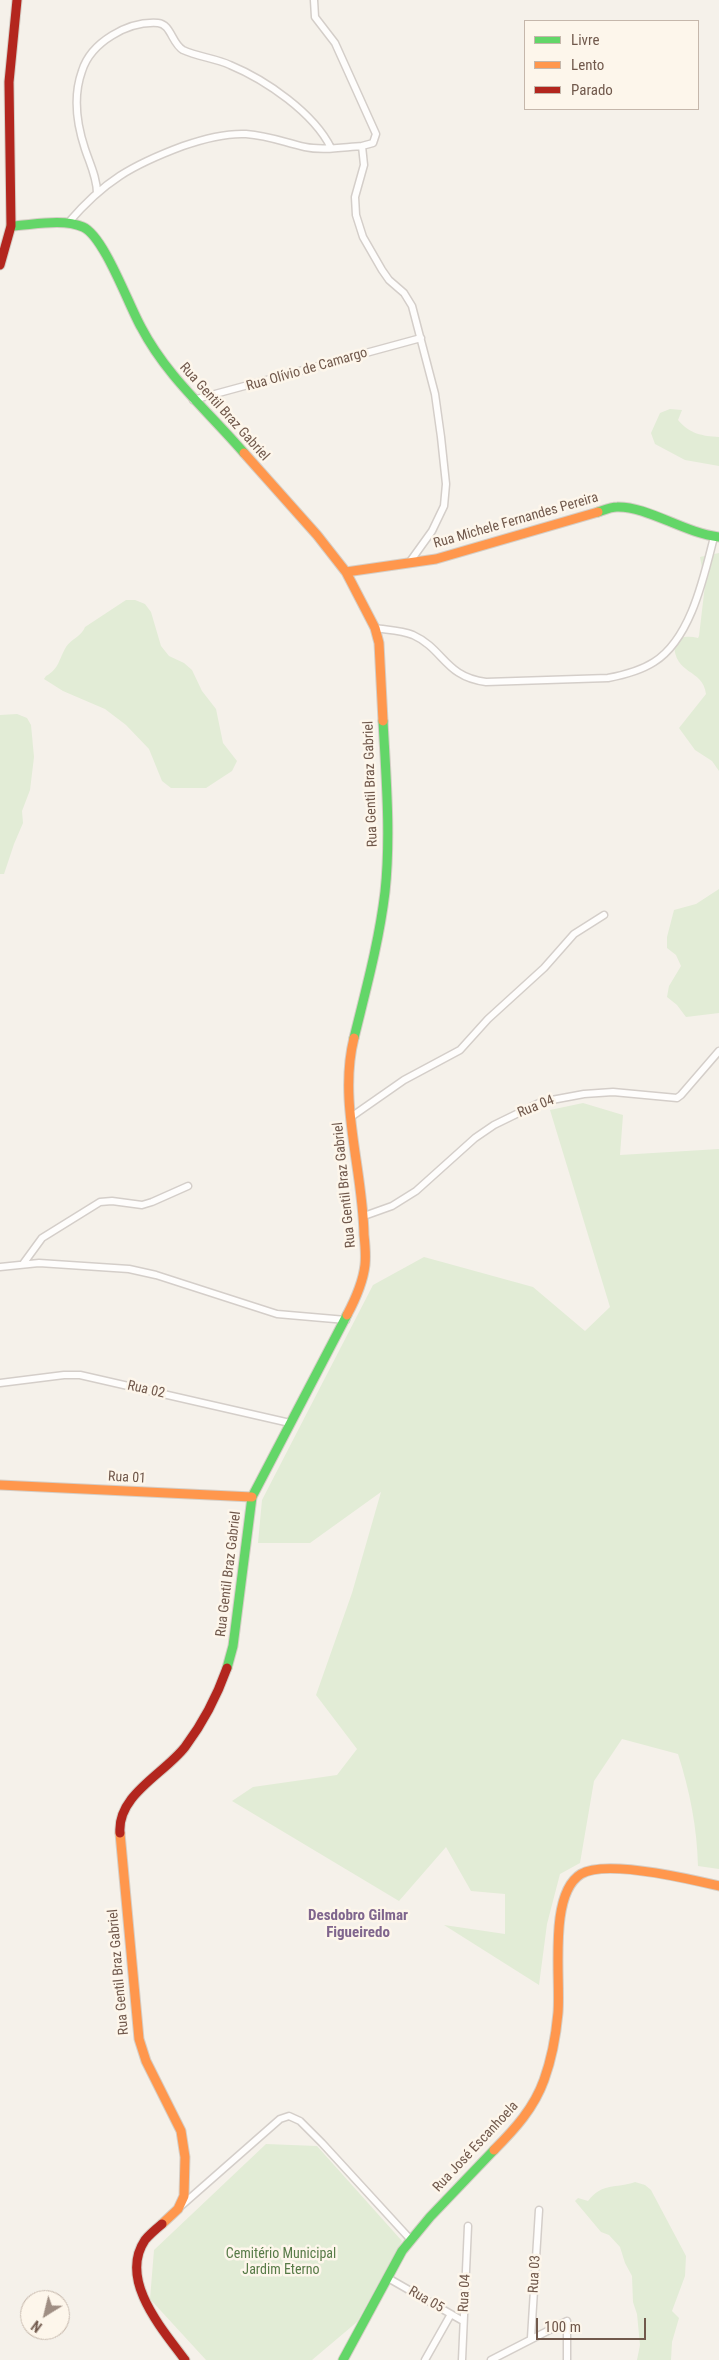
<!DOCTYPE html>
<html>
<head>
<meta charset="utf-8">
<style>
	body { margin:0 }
	#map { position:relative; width:719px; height:2360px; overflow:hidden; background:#f5f1ea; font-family:"Roboto Condensed",sans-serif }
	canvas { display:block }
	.legend { position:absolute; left:524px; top:20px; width:175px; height:90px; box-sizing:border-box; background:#fdf6eb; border:1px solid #c5b7ab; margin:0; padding:6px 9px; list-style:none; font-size:15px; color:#71594c }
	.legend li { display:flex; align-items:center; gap:10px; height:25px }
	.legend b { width:25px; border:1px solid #c5b7ab }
	.north { position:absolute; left:20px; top:2290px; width:50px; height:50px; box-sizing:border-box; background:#fdf6eb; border:1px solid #c5b7ab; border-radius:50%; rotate:216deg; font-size:14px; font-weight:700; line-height:20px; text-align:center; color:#71594c }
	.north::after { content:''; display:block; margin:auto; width:18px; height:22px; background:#9f8e83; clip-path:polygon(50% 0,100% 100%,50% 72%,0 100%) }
	.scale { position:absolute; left:536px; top:2318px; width:110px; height:22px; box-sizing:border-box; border:2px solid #71594c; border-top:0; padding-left:6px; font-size:15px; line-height:18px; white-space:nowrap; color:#71594c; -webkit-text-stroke:4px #fdf6eb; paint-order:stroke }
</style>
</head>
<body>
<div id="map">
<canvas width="719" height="2360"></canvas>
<ul class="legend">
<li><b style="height:6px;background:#63d668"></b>Livre</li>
<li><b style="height:6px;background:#ff974d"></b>Lento</li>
<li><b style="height:6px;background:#b3261e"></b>Parado</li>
</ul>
<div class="north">N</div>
<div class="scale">100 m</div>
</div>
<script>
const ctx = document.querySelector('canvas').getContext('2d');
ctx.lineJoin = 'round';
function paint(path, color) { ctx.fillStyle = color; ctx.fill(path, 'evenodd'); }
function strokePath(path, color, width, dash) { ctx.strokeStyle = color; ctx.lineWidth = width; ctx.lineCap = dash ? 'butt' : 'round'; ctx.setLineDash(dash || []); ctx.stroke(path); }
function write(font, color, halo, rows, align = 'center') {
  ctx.font = font + ' "Roboto Condensed",sans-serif'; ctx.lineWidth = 5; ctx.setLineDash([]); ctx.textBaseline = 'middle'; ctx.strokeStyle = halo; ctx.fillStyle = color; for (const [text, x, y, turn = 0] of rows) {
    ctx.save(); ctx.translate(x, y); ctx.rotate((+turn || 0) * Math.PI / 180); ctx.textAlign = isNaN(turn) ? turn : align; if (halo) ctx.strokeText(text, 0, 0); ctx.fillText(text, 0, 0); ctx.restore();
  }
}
const green = new Path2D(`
	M 670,409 L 682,410 L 678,420 C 690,434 702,436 719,437 L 719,466 L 685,460 L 655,444 L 651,433 L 660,413 Z
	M 719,553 L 719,771 L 712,761 L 695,750 L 679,728 L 706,694 C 703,668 674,676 674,643 C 680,636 689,636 698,638 L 699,636 L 705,585 L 700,557 Z
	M 126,600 L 135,600 L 145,604 L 151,612 L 161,646 L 169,656 L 184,663 L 192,670 L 202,691 L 216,709 L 223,743 L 237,761 L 232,771 L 206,788 L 171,788 L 162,781 L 149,749 L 126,725 L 105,709 L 63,691 L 44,679 L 46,676 C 59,669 59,659 66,647 C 71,639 82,636 85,627 Z
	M 17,714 L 27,718 L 31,725 L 34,757 L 30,790 L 22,811 L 23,823 L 14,844 L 4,874 L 0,874 L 0,715 Z
	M 719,889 L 719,1013 L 686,1017 L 677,1005 L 667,997 L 669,986 L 681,966 L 676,955 L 667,948 L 667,937 L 674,910 L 696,904 Z
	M 583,1103 L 623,1115 L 620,1155 L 719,1149 L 719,1869 L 698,1866 C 697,1827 690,1792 678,1754 L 622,1739 L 594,1781 L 580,1863 L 560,1874 L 547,1924 L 539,1985 L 444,1925 L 505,1934 L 505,1894 L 471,1891 L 446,1847 L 399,1901 L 232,1801 L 253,1787 L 337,1775 L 357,1749 L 316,1695 L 352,1593 L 381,1492 L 310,1543 L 258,1543 L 262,1500 L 373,1285 L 424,1257 L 533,1287 L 585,1331 L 610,1307 L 550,1110 Z
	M 266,2144 L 317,2146 L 402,2241 L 357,2322 L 312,2360 L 206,2360 L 150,2299 L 154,2250 Z
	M 635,2182 L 645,2185 L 651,2190 L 686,2256 L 685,2276 L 672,2311 L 679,2318 L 672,2342 L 671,2360 L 637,2360 L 640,2345 L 637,2314 L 633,2302 L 632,2276 L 625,2263 L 620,2247 L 609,2235 L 601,2232 L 575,2201 L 578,2198 L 588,2201 C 603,2182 615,2189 635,2182 Z`);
const street = new Path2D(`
	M 314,0 L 315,17 L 335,43 L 376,134 L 373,143 L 362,146 L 364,165 L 355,197 L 356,215 L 363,237 L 382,270 L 389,280 L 404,293 L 412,306 L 435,394 L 441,437 L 446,484 L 444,506 L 432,531 L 409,563
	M 97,193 C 97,178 90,164 85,149 C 77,125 73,96 82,71 C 91,42 128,21 158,23 C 171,24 172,44 183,50 C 198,57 215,58 230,65 C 266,80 314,113 331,148
	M 68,223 C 104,181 132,165 183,146 C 203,139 225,133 246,134 C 270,136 283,142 305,147 C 323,151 344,147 362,146
	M 193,400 L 421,338
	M 375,628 C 387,630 401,630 413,635 C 444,649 445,677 486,682 L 608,678 C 624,675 640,671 654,662 C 691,639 704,576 714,537
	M 351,1117 L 404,1080 L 460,1050 L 488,1019 L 544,968 L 574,934 L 604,915
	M 364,1216 L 392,1206 L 416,1191 L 475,1138 L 494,1125 L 541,1102 L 584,1094 L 613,1092 L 677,1098 L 681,1095 L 719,1051
	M 23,1264 L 42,1238 L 100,1202 L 112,1201 L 142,1205 L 152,1202 L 188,1186
	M 0,1267 L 39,1263 L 129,1269 L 156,1275 L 277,1314 L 346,1320
	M 0,1383 L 64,1375 L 80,1375 L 290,1423
	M 181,2206 L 280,2119 L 289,2116 L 300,2121 L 322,2143 L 411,2240
	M 388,2278 L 463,2321
	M 531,2338 L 539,2210
	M 425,2360 L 451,2314
	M 462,2360 L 468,2226
	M 491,2360 L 567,2321 L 567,2360`);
const fast = new Path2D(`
	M 11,226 C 33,225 62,218 83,227 C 104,236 129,306 141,327 C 167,377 208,411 244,453
	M 598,512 C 604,510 611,507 617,507 C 647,506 684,533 719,537
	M 354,1038 C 366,989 379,942 385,892 C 391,836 386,777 383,721
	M 227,1668 L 233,1646 L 252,1497 L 347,1315
	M 343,2360 L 402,2251 L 430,2217 L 494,2150`);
const slow = new Path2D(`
	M 244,453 L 317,535 L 346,572 L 375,628 L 379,643 L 383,721
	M 346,572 L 436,559 L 598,512
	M 347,1315 C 355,1300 363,1282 365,1265 C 366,1255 365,1244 364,1235 C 363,1169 338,1102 354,1038
	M 0,1485 L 252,1497
	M 120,1833 L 139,2039 L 146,2061 L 181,2131 L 185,2157 L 184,2196 L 178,2209 L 162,2224
	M 494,2150 C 515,2129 534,2108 544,2080 C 552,2058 556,2035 558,2013 C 561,1979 548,1894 581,1874 C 606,1859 690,1879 719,1886`);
const jam = new Path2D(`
	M 0,265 L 11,226 L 9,82 L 17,0
	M 120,1833 C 117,1795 164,1774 185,1747 C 203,1723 217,1696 227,1668
	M 162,2224 C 156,2229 149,2235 145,2240 C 118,2280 163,2330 185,2360`);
const streetNames = [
	["Rua Olívio de Camargo",307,370,-16],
	["Rua Gentil Braz Gabriel",224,412,48],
	["Rua Michele Fernandes Pereira",516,521,-16],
	["Rua Gentil Braz Gabriel",371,784,-92],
	["Rua 04",536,1107,-22],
	["Rua Gentil Braz Gabriel",345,1185,-96],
	["Rua 02",146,1390,13],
	["Rua 01",127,1478,3],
	["Rua Gentil Braz Gabriel",229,1574,-83],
	["Rua Gentil Braz Gabriel",119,1972,-95],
	["Rua José Escanhoela",476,2147,-47],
	["Rua 03",535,2274,-87],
	["Rua 04",465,2293,-87],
	["Rua 05",426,2300,30]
];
const parkNames = [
	["Cemitério Municipal",281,2254],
	["Jardim Eterno",281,2270]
];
const neighbourhoodNames = [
	["Desdobro Gilmar",358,1916],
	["Figueiredo",358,1933]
];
paint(green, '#e2ecd6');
strokePath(street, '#d4cec9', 9);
strokePath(fast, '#d5cec6', 11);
strokePath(slow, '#d5cec6', 11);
strokePath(jam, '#d5cec6', 11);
strokePath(street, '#fefdfc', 6);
strokePath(fast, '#63d668', 9);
strokePath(slow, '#ff974d', 9);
strokePath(jam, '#b3261e', 9);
write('14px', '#71594c', '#fdf6eb', streetNames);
write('14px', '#587b48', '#fdf6eb', parkNames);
write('bold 15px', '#7f658d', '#fdf6eb', neighbourhoodNames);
</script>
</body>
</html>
